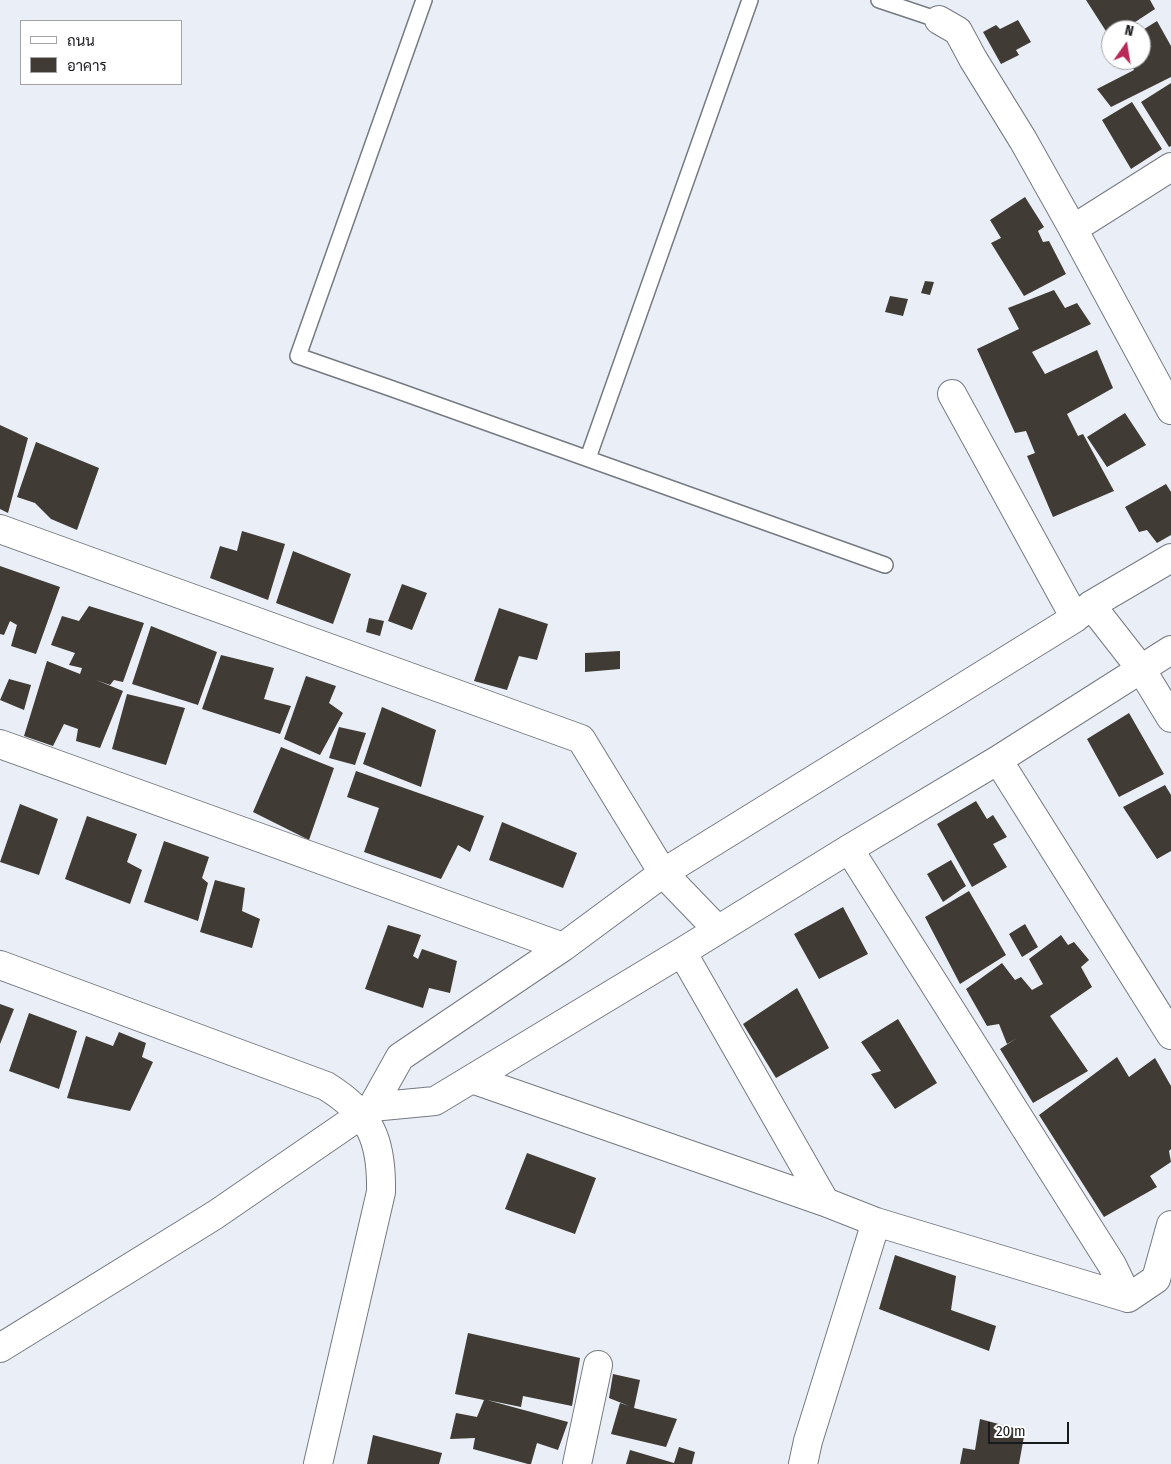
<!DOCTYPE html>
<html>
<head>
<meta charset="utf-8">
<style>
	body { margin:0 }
	#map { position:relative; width:1171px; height:1464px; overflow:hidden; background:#eaeff7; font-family:"Fira Sans Condensed",Sarabun,sans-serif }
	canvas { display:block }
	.legend { position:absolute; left:20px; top:20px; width:162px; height:65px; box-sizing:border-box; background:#fff; border:1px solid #a3a3a5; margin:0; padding:6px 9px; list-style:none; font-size:15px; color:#181a1d }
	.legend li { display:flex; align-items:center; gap:10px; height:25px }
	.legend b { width:25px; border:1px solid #a3a3a5 }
	.north { position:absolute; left:1101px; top:20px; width:50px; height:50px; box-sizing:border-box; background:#fff; border:1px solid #a3a3a5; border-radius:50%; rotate:13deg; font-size:14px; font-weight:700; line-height:20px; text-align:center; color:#181a1d }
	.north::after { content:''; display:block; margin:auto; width:18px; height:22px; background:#b82955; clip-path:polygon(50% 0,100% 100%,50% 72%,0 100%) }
	.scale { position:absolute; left:988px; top:1422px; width:81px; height:22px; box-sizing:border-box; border:2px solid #181a1d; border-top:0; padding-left:6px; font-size:15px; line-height:18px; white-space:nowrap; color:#181a1d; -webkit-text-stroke:4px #fff; paint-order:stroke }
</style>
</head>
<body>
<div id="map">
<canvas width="1171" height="1464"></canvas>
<ul class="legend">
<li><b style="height:6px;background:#fff"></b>ถนน</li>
<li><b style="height:14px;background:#403b34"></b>อาคาร</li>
</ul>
<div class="north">N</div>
<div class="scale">20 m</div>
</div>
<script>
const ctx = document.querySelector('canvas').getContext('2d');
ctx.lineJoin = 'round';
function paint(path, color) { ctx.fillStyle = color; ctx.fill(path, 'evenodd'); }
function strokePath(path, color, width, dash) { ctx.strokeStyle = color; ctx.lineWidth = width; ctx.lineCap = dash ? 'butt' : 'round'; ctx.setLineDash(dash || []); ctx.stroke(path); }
const building = new Path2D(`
	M 1086,0 L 1150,0 L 1155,9 L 1123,30 L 1111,30 L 1111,39 Z
	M 1018,20 L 1031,42 L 1016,50 L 1019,55 L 1001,64 L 983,32 L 996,25 L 1000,29 Z
	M 1157,21 L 1171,46 L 1171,77 L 1111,107 L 1097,89 L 1134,70 L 1129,60 L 1141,60 L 1141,31 Z
	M 1171,83 L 1171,146 L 1169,147 L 1141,102 Z
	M 1132,102 L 1162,149 L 1131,169 L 1102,120 Z
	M 1025,197 L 1044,227 L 1038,231 L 1043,242 L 1049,241 L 1066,274 L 1024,296 L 991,243 L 1001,238 L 990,220 Z
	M 925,281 L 934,282 L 930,295 L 921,293 Z
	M 1054,290 L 1065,308 L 1077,303 L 1091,324 L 1032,352 L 1045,374 L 1097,350 L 1113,388 L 1067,414 L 1078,436 L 1083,434 L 1114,491 L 1053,517 L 1027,456 L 1035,453 L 1026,431 L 1015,433 L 977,349 L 1019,329 L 1008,308 Z
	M 890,296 L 908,299 L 903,316 L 885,312 Z
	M 1125,413 L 1146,445 L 1107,467 L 1087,437 Z
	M 0,425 L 28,438 L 8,513 L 0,509 Z
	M 36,442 L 99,468 L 77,530 L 51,519 L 35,503 L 17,497 Z
	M 1166,484 L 1171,492 L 1171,535 L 1157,543 L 1147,530 L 1139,532 L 1125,507 Z
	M 242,531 L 285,544 L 268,600 L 210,578 L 220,546 L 237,551 Z
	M 293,551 L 351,574 L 333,624 L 276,603 Z
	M 0,566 L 60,587 L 36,654 L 11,646 L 17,625 L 10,621 L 4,635 L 0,634 Z
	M 402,584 L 427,593 L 412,630 L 388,621 Z
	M 89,606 L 144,623 L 123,682 L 114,680 L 110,685 L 96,680 L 123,691 L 100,748 L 76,741 L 78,729 L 64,724 L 53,746 L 24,736 L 47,661 L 80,674 L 82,668 L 69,665 L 75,653 L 51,645 L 62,616 L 79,621 Z
	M 499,608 L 548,624 L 537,660 L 519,656 L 507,690 L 474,681 Z
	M 369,618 L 384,621 L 380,636 L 366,632 Z
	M 151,626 L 217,652 L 198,705 L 132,684 Z
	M 620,651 L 620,669 L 585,672 L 585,653 Z
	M 221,655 L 274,668 L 264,699 L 291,706 L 280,734 L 202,709 Z
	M 306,676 L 336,686 L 329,703 L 343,713 L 320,755 L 284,739 Z
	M 9,679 L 31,685 L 24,710 L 0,700 Z
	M 127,694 L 185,708 L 166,765 L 112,749 Z
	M 382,707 L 436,730 L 421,787 L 363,764 Z
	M 1129,713 L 1164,774 L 1119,797 L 1087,739 Z
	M 339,727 L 366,733 L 355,765 L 329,758 Z
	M 281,747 L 334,768 L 309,840 L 253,812 Z
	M 356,771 L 484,816 L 470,852 L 458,845 L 441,879 L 364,852 L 379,808 L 347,797 Z
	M 1165,785 L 1171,795 L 1171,851 L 1157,859 L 1123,807 Z
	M 976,801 L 987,819 L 993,815 L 1007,837 L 993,844 L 1007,867 L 972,887 L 937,824 Z
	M 20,804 L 58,819 L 39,875 L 0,862 Z
	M 87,816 L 137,834 L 127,862 L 142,870 L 130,904 L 65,879 Z
	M 502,822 L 577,853 L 563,888 L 489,860 Z
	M 164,841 L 209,857 L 202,878 L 208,883 L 198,921 L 144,902 Z
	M 951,860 L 966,886 L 943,902 L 927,874 Z
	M 215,880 L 245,888 L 242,911 L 260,919 L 252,948 L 200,932 Z
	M 969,891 L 1006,955 L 960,984 L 925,917 Z
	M 843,907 L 868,954 L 819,979 L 794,934 Z
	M 1025,924 L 1038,947 L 1022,957 L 1009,934 Z
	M 388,925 L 421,935 L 413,956 L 418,959 L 422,949 L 457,961 L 450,993 L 429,988 L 423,1008 L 365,989 Z
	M 1061,935 L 1068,945 L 1074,942 L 1089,960 L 1081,967 L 1092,987 L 1050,1016 L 1088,1071 L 1033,1103 L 1000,1049 L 1017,1038 L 1007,1044 L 999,1024 L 987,1026 L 966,989 L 1002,963 L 1015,980 L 1021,977 L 1032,990 L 1043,984 L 1029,959 Z
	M 797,988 L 829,1048 L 776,1078 L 743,1024 Z
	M 0,1004 L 14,1009 L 0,1044 Z
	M 29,1013 L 77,1031 L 59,1089 L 9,1071 Z
	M 898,1019 L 937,1083 L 895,1109 L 871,1074 L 881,1071 L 861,1042 Z
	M 119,1032 L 146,1043 L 142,1057 L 153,1062 L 130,1111 L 67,1098 L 86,1036 L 113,1046 Z
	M 1117,1057 L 1129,1077 L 1155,1058 L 1171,1086 L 1171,1149 L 1169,1151 L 1171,1162 L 1150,1176 L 1157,1187 L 1104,1217 L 1039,1115 Z
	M 527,1153 L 596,1178 L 575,1234 L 505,1209 Z
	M 895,1255 L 956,1276 L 951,1310 L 996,1326 L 989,1351 L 879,1309 Z
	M 468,1333 L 580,1358 L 572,1406 L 523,1396 L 521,1407 L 487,1400 L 568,1422 L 558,1450 L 537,1443 L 531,1464 L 528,1464 L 473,1449 L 475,1438 L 450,1439 L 456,1413 L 477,1417 L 484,1400 L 455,1394 Z
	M 613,1374 L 640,1380 L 634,1408 L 677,1419 L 666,1447 L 611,1434 L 620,1403 L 629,1406 L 609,1398 Z
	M 980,1419 L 1025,1431 L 1019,1464 L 960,1464 L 963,1448 L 975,1450 Z
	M 373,1435 L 442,1453 L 439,1464 L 367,1464 Z
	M 679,1447 L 695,1452 L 692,1464 L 626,1464 L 630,1450 L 674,1463 Z`);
const lane = new Path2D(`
	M 424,0 L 298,356 L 390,388 L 885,565
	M 879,0 L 939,20
	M 588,458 L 750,0`);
const street = new Path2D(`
	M 939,20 L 958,31 L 973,59 L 1023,140 L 1073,229
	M 1171,167 L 1073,229 L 1171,410
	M 952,394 L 1075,618
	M 0,529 L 581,739 L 663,873 L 1075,618 L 1091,605 L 1171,558
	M 1091,605 L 1141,669 L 1171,718
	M 0,744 L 563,947
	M 998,760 L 1171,1035
	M 849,849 L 1112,1265 L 1128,1298
	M 682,952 L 825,1202
	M 0,965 L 326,1086 C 371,1114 382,1140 381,1192 L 318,1464
	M 472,1079 L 825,1202 L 876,1222 L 1128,1298 L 1156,1279 L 1171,1225
	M 372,1107 L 435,1101 L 682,952 L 849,849 L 998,760 L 1171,650
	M 0,1348 L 215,1215 L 362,1114 L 372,1107 L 400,1057 L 563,947 L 663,873 L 718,930
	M 577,1464 L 598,1365
	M 803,1464 L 808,1441 L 876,1222`);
paint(building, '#403b34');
strokePath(lane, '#757981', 18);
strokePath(street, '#757981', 30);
strokePath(lane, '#fff', 15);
strokePath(street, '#fff', 28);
</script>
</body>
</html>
